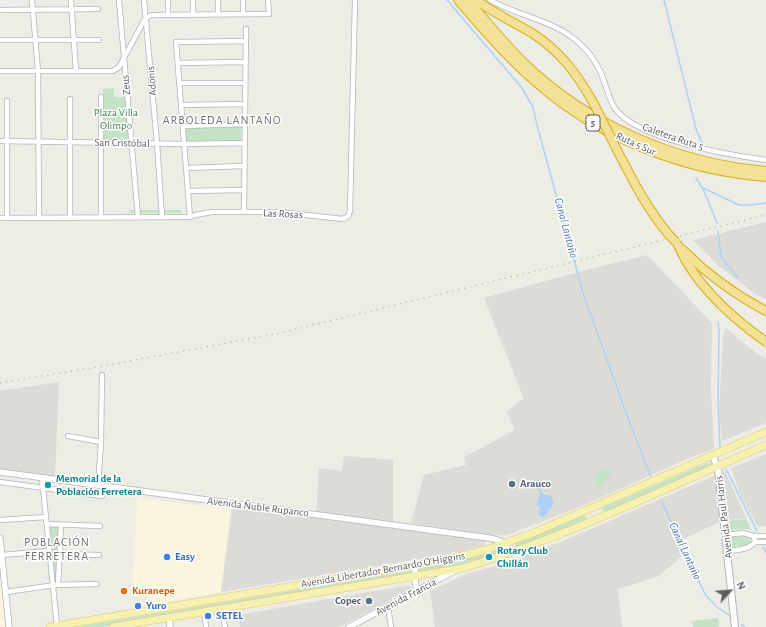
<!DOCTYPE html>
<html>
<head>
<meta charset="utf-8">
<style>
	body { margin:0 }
	#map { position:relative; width:766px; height:627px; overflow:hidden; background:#edece5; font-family:"Alegreya Sans",sans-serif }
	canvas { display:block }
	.north { position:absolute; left:710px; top:571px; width:40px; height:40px; -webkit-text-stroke:3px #fff; paint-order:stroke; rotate:64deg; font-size:11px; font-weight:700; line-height:16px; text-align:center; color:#5d5f63 }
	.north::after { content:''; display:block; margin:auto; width:14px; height:18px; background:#5d5f63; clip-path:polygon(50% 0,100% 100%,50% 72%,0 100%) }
</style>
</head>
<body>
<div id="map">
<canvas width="766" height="627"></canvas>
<div class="north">N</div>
</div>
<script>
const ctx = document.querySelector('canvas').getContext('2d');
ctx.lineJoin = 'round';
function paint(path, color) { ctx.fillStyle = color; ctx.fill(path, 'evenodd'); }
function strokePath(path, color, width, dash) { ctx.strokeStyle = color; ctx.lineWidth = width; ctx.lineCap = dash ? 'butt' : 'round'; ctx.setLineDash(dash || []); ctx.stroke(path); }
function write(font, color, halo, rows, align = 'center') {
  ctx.font = font + ' "Alegreya Sans",sans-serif'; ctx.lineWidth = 3; ctx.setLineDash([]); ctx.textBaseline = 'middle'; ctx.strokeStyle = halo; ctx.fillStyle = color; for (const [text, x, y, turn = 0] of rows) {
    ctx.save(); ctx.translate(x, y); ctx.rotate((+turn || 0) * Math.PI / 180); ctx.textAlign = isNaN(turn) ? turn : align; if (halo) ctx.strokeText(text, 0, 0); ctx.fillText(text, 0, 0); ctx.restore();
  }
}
const commercial = new Path2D(`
	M 137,498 L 231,510 L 221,592 L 147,605 L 146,586 L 133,586 Z
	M 0,575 L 6,627 L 0,627 Z`);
const industrial = new Path2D(`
	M 766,222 L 766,299 L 755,294 L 719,266 L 693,240 Z
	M 647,255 L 712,323 L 711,389 L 714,449 L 689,458 L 580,507 L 507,535 L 485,535 L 411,523 L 424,475 L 466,465 L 464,457 L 515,430 L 507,412 L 519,401 L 524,399 L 484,298 L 578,272 Z
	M 726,328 L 756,353 L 766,359 L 766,423 L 722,441 L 719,412 L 723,336 Z
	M 59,382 L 55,477 L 0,469 L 0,391 Z
	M 766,454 L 766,526 L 758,526 L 756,523 L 739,492 L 731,468 Z
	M 344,456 L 393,460 L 393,516 L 395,529 L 485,540 L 485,546 L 444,555 L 221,592 L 232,507 L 316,518 L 319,468 L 342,471 Z
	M 725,471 L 746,518 L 722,521 L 678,541 L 682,556 L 659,576 L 618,589 L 622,627 L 435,627 L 430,591 L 469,573 L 500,565 L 563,541 Z
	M 409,585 L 410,590 L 339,627 L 240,627 L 238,615 Z`);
const green = new Path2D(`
	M 114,88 L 114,97 L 126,97 L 131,141 L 104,140 L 103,89 Z
	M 241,126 L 241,141 L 186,143 L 184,128 Z
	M 129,210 L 181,210 L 182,213 L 129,213 Z
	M 707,463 L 711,463 L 712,465 L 606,511 L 603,511 L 602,509 L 604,507 Z
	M 605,469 L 609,470 L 611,473 L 600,488 L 598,487 L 594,476 L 596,474 Z
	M 582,516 L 586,517 L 587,519 L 554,533 L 517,547 L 515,545 L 516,543 Z
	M 746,519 L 751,530 L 747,529 L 731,530 L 729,521 Z
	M 50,527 L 59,527 L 58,582 L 55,582 Z
	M 746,536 L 750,537 L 751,541 L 748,545 L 732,547 L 731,537 Z
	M 501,549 L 503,553 L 462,565 L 103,627 L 77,627 L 415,570 L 460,560 Z
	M 718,618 L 719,627 L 693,627 L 692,621 Z`);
const water = new Path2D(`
	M 537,479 L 541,483 L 541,492 L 543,494 L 551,496 L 554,502 L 545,517 L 542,517 L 539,515 L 540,507 L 536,504 C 537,501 540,497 540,494 C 539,488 532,489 534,480 Z`);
const stream = new Path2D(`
	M 447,0 L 522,88 L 533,107 L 537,125 L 583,293 L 629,421 L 651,477
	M 664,0 L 696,129 L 703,146
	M 696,178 L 704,191 L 717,223
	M 701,187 L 739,205 L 751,205 L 766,203
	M 718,231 L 721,257 L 738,278
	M 718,322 L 719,331 L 718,403 L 720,447
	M 726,469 L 757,531
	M 661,500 L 705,594 L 716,606 L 730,616
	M 763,547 L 766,552
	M 741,624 L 745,627`);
const minor = new Path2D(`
	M 32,0 L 38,71 L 39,218
	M 71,0 L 76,71
	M 119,0 L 138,217
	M 144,0 L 157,143 L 162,217
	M 168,0 L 168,14
	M 193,0 L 193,14
	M 218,0 L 218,14
	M 243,0 L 243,14
	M 490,0 C 518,16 553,20 578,42 C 591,53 600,68 605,84 C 608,92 610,100 614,107 C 635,139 729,155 766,160
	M 0,10 L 98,9
	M 0,40 L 99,40
	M 178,63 L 245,62
	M 0,71 L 113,71 L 119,67 L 145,19 L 151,15 L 269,14 L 268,0
	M 179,83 L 245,83
	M 101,97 L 101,217
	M 70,99 L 70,218
	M 181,105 L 245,104
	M 183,126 L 245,124
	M 0,141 L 184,144 L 244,143
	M 186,168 L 244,166
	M 188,191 L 244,190
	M 244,212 L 246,29
	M 190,217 L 176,42 L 246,41
	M 0,218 L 190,217 L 195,215 L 212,212 L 279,212 L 343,219 L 348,216 L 350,211 L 355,0
	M 7,218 L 7,101
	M 68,436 L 101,442
	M 42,478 L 57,626
	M 0,482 L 102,496
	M 98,486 L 101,442 L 102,375
	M 0,520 L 46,517
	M 47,524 L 100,526
	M 726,535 L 743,533 L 754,536 L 755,542 C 748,550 737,550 728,551
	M 754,536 L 766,536
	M 755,542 L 766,542
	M 60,554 L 99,555
	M 2,555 L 49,551
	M 58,585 L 61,525
	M 6,592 L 55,585 L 97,584
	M 388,607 L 391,627
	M 222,609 L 225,627
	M 204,612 L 206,627`);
const tertiary = new Path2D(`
	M 0,472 L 489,538 C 502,540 505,542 510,553
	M 0,538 L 9,627
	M 416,566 L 414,575 L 417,592
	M 169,618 L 170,627
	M 349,627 L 456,570`);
const secondary = new Path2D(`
	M 713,456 L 718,469 L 735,627`);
const primary = new Path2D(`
	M 50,627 L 436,562 L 482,551 L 531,534 L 766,432
	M 113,627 L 463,568 C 567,537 666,488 766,445`);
const motorway = new Path2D(`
	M 458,0 C 486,33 515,66 549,93 C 610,142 688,171 766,177
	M 468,0 C 486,21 503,42 522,61 C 588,125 675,163 766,171
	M 476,0 C 494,13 513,22 532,33 C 560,51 578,75 594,104
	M 614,144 C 631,177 645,206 669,235
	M 678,245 C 695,285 731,317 766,342
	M 683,250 C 707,274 736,295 766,311`);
const rail = new Path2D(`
	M 0,383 L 103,366 L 280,333 L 766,215`);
const motorwayBridge = new Path2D(`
	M 594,104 L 614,144
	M 669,235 L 676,242`);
const markers = [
	[512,484,4,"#5c6f8a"],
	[48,485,4,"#0f9aa8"],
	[167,557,4,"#3f7fe0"],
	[489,557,4,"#0f9aa8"],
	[124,591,4,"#e8710a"],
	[369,601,4,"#5c6f8a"],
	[138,606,4,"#3f7fe0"],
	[208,616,4,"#3f7fe0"]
];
const shields = [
	[593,123,14]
];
const shieldNames = [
	["5",593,123]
];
const streetNames = [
	["Adonis",152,81,-95],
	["Zeus",126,85,-95],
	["Caletera Ruta 5",673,137,19],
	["San Cristóbal",122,143,1],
	["Ruta 5 Sur",636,144,24],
	["Las Rosas",283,214,3],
	["Avenida Ñuble Rupanco",258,507,7],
	["Avenida Paul Harris",724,517,-97],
	["Avenida Libertador Bernardo O'Higgins",383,570,-10],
	["Avenida Francia",406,597,-28]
];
const parkNames = [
	["Plaza Villa",116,113],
	["Olimpo",116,126]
];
const cultureNames = [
	["Memorial de la",56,479],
	["Población Ferretera",56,492],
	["Rotary Club",497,551],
	["Chillán",497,564]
];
const serviceNames = [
	["Arauco",520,484],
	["Copec",361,601,"right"]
];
const shopNames = [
	["Easy",175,557],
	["Yuro",146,606],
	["SETEL",216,616]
];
const foodNames = [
	["Kuranepe",132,591]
];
const neighbourhoodNames = [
	["ARBOLEDA LANTAÑO",222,120],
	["POBLACIÓN",57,542],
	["FERRETERA",57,556]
];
const waterNames = [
	["Canal Lantaño",566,228,75],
	["Canal Lantaño",685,551,65]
];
paint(commercial, '#faf5dd');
paint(industrial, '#dcdbd7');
paint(green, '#c4e2c6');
paint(water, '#acd1f6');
strokePath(stream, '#acd1f6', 1.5);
strokePath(minor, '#b2b4b8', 6);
strokePath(tertiary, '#b2b4b8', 7);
strokePath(secondary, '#b4b6ba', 8);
strokePath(primary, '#e2c969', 8);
strokePath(motorway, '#daab18', 10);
strokePath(minor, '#fff', 4.5);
strokePath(tertiary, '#fff', 5.5);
strokePath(secondary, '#fff', 6);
strokePath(primary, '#f6f0b1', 7);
strokePath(motorway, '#f2e197', 8);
strokePath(rail, '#b3b3b4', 1.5, [1, 5]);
strokePath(motorwayBridge, '#daab18', 10, []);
strokePath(motorwayBridge, '#f2e197', 8);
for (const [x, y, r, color] of markers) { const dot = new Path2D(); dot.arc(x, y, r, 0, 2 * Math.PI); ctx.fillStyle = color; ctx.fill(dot); strokePath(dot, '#fff', 1.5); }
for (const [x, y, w] of shields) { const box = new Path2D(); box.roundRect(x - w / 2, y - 8, w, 16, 3); ctx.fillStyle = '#fff'; ctx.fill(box); strokePath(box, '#5d5f63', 1); }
write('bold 10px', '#5d5f63', null, shieldNames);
write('11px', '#5d5f63', '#fff', streetNames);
write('11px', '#3e8146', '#fff', parkNames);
write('bold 11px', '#0d838f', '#fff', cultureNames, 'left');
write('bold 11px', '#4e5e75', '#fff', serviceNames, 'left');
write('bold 11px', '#366cbe', '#fff', shopNames, 'left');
write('bold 11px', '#c56008', '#fff', foodNames, 'left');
ctx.letterSpacing = '1px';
write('12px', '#6e7175', '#fff', neighbourhoodNames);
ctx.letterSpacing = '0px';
write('italic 12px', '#4e77af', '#fff', waterNames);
</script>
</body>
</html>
